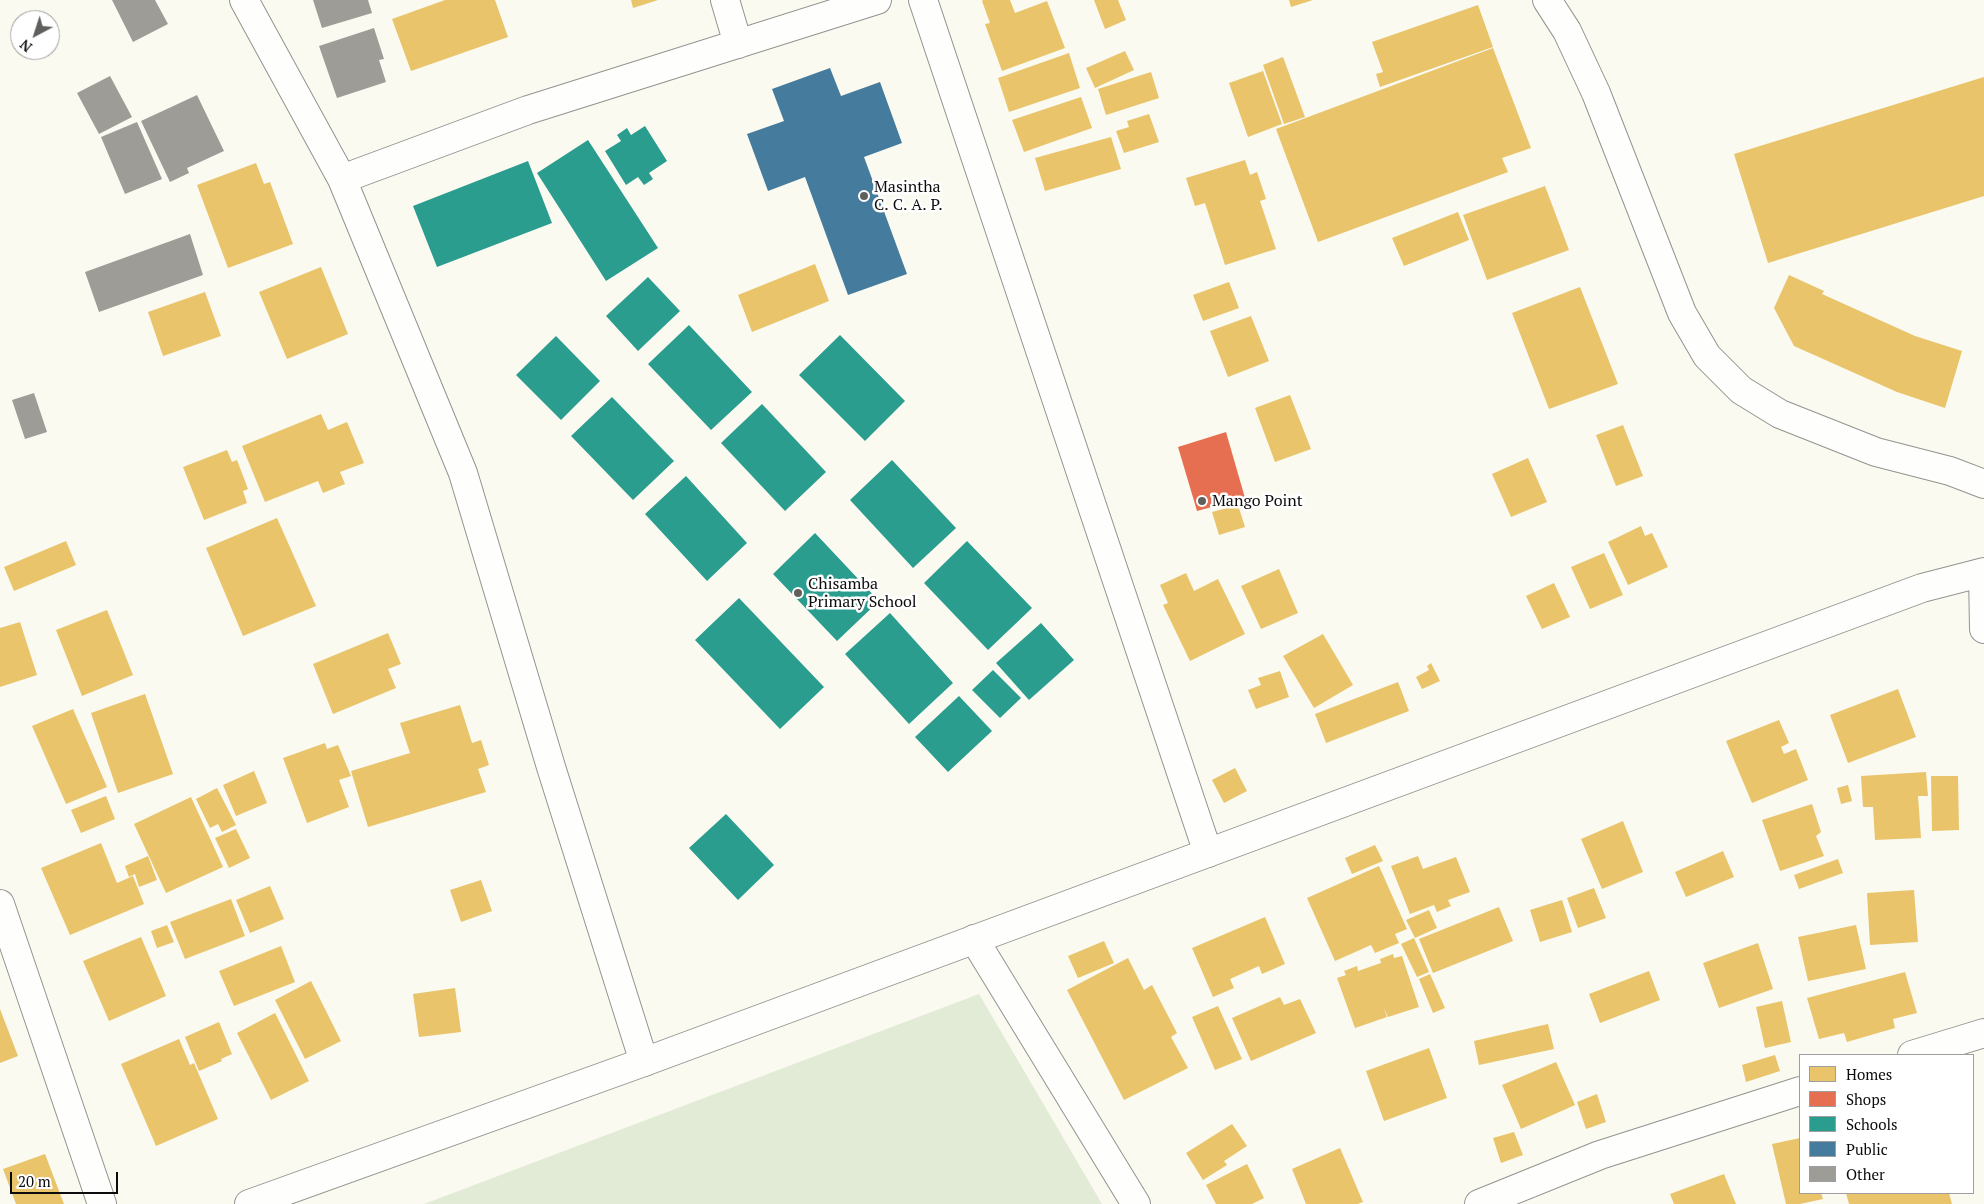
<!DOCTYPE html>
<html>
<head>
<meta charset="utf-8">
<style>
	body { margin:0 }
	#map { position:relative; width:1984px; height:1204px; overflow:hidden; background:#fafaf1; font-family:"PT Serif",serif }
	canvas { display:block }
	.legend { position:absolute; left:1799px; top:1054px; width:175px; height:140px; box-sizing:border-box; background:#fff; border:1px solid #9e9e9e; margin:0; padding:6px 9px; list-style:none; font-size:15px; color:#0c0c0c }
	.legend li { display:flex; align-items:center; gap:10px; height:25px }
	.legend b { width:25px; border:1px solid #9e9e9e }
	.north { position:absolute; left:10px; top:10px; width:50px; height:50px; box-sizing:border-box; background:#fff; border:1px solid #9e9e9e; border-radius:50%; rotate:220deg; font-size:14px; font-weight:700; line-height:20px; text-align:center; color:#0c0c0c }
	.north::after { content:''; display:block; margin:auto; width:18px; height:22px; background:#5f5f5c; clip-path:polygon(50% 0,100% 100%,50% 72%,0 100%) }
	.scale { position:absolute; left:10px; top:1172px; width:108px; height:22px; box-sizing:border-box; border:2px solid #0c0c0c; border-top:0; padding-left:6px; font-size:15px; line-height:18px; white-space:nowrap; color:#0c0c0c; -webkit-text-stroke:4px #fff; paint-order:stroke }
</style>
</head>
<body>
<div id="map">
<canvas width="1984" height="1204"></canvas>
<ul class="legend">
<li><b style="height:14px;background:#e9c46a"></b>Homes</li>
<li><b style="height:14px;background:#e76f51"></b>Shops</li>
<li><b style="height:14px;background:#2a9d8f"></b>Schools</li>
<li><b style="height:14px;background:#457b9d"></b>Public</li>
<li><b style="height:14px;background:#9d9c97"></b>Other</li>
</ul>
<div class="north">N</div>
<div class="scale">20 m</div>
</div>
<script>
const ctx = document.querySelector('canvas').getContext('2d');
ctx.lineJoin = 'round';
function paint(path, color) { ctx.fillStyle = color; ctx.fill(path, 'evenodd'); }
function strokePath(path, color, width, dash) { ctx.strokeStyle = color; ctx.lineWidth = width; ctx.lineCap = dash ? 'butt' : 'round'; ctx.setLineDash(dash || []); ctx.stroke(path); }
function write(font, color, halo, rows, align = 'center') {
  ctx.font = font + ' "PT Serif",serif'; ctx.lineWidth = 5; ctx.setLineDash([]); ctx.textBaseline = 'middle'; ctx.strokeStyle = halo; ctx.fillStyle = color; for (const [text, x, y, turn = 0] of rows) {
    ctx.save(); ctx.translate(x, y); ctx.rotate((+turn || 0) * Math.PI / 180); ctx.textAlign = isNaN(turn) ? turn : align; if (halo) ctx.strokeText(text, 0, 0); ctx.fillText(text, 0, 0); ctx.restore();
  }
}
const cemetery = new Path2D(`
	M 979,994 L 1102,1204 L 424,1204 Z`);
const homes = new Path2D(`
	M 445,0 L 495,0 L 508,37 L 411,71 L 392,19 Z
	M 631,0 L 658,0 L 633,8 Z
	M 983,0 L 1010,0 L 1015,13 L 1047,1 L 1065,48 L 1002,71 L 985,24 L 990,23 L 982,1 Z
	M 1094,0 L 1118,0 L 1126,20 L 1105,29 Z
	M 1289,0 L 1313,0 L 1291,7 Z
	M 1478,5 L 1493,47 L 1380,87 L 1376,74 L 1383,72 L 1372,42 Z
	M 1493,48 L 1531,148 L 1502,158 L 1508,172 L 1318,242 L 1276,129 Z
	M 1125,51 L 1134,70 L 1095,88 L 1086,68 Z
	M 1069,53 L 1080,88 L 1009,112 L 998,78 Z
	M 1283,57 L 1305,117 L 1284,124 L 1263,65 Z
	M 1263,71 L 1282,124 L 1248,137 L 1229,83 Z
	M 1151,72 L 1159,98 L 1106,115 L 1098,89 Z
	M 1984,77 L 1984,196 L 1768,263 L 1734,154 Z
	M 1081,97 L 1092,128 L 1024,152 L 1012,120 Z
	M 1149,114 L 1159,142 L 1124,153 L 1116,131 L 1129,127 L 1127,121 Z
	M 1111,137 L 1121,169 L 1045,191 L 1035,158 Z
	M 1245,160 L 1250,175 L 1257,172 L 1266,199 L 1260,201 L 1276,249 L 1225,265 L 1205,203 L 1195,206 L 1186,178 Z
	M 256,163 L 264,184 L 270,182 L 293,244 L 228,268 L 197,185 Z
	M 1545,186 L 1569,250 L 1487,280 L 1463,215 Z
	M 1458,212 L 1469,240 L 1404,266 L 1392,238 Z
	M 815,264 L 829,301 L 752,332 L 738,295 Z
	M 321,267 L 348,334 L 287,359 L 259,292 Z
	M 1789,275 L 1824,291 L 1822,294 L 1915,336 L 1962,351 L 1945,408 L 1897,392 L 1794,346 L 1774,308 Z
	M 1229,282 L 1239,308 L 1203,321 L 1193,295 Z
	M 1580,287 L 1618,384 L 1549,409 L 1512,313 Z
	M 205,292 L 221,336 L 163,356 L 148,312 Z
	M 1251,316 L 1269,361 L 1228,377 L 1210,331 Z
	M 1290,395 L 1311,449 L 1275,462 L 1255,408 Z
	M 321,414 L 328,430 L 347,422 L 364,463 L 340,472 L 345,484 L 323,493 L 318,481 L 265,502 L 242,446 Z
	M 1623,425 L 1643,476 L 1616,486 L 1596,435 Z
	M 227,450 L 232,462 L 237,460 L 248,489 L 243,491 L 247,503 L 204,520 L 183,467 Z
	M 1528,458 L 1547,502 L 1511,517 L 1492,474 Z
	M 1238,505 L 1245,527 L 1219,535 L 1212,512 Z
	M 277,518 L 316,606 L 243,636 L 206,548 Z
	M 1641,526 L 1645,536 L 1652,533 L 1668,567 L 1628,585 L 1608,542 Z
	M 66,541 L 76,565 L 14,591 L 4,567 Z
	M 1604,553 L 1623,595 L 1590,609 L 1571,567 Z
	M 1279,569 L 1298,613 L 1261,629 L 1241,586 Z
	M 1186,573 L 1194,591 L 1218,579 L 1245,634 L 1190,661 L 1163,605 L 1168,603 L 1160,585 Z
	M 1554,583 L 1570,617 L 1542,629 L 1526,596 Z
	M 107,610 L 133,675 L 82,696 L 56,630 Z
	M 20,622 L 37,675 L 0,687 L 0,628 Z
	M 388,633 L 401,664 L 388,669 L 396,688 L 333,714 L 313,664 Z
	M 1323,634 L 1353,685 L 1314,708 L 1283,656 Z
	M 1431,663 L 1440,681 L 1422,689 L 1416,677 L 1429,670 L 1427,666 Z
	M 1280,671 L 1289,697 L 1256,709 L 1248,690 L 1261,685 L 1258,678 Z
	M 1398,682 L 1409,711 L 1326,743 L 1315,714 Z
	M 1898,689 L 1916,737 L 1848,763 L 1830,715 Z
	M 145,694 L 173,774 L 118,793 L 91,713 Z
	M 460,705 L 472,743 L 481,740 L 489,765 L 478,769 L 486,792 L 368,827 L 351,771 L 410,753 L 400,723 Z
	M 73,709 L 107,787 L 66,804 L 32,726 Z
	M 1779,720 L 1789,743 L 1781,747 L 1784,754 L 1796,749 L 1808,780 L 1752,803 L 1726,741 Z
	M 325,743 L 327,749 L 338,745 L 351,776 L 339,780 L 349,807 L 307,823 L 283,758 Z
	M 1235,768 L 1247,791 L 1224,803 L 1212,780 Z
	M 254,771 L 267,803 L 236,816 L 223,785 Z
	M 1926,772 L 1928,796 L 1918,796 L 1921,838 L 1875,840 L 1873,807 L 1863,807 L 1861,776 Z
	M 1931,776 L 1958,776 L 1959,830 L 1932,831 Z
	M 1848,785 L 1852,801 L 1841,804 L 1837,788 Z
	M 217,788 L 236,825 L 222,832 L 218,824 L 210,828 L 196,799 Z
	M 106,796 L 115,819 L 81,833 L 71,810 Z
	M 191,797 L 223,867 L 166,893 L 134,824 Z
	M 1812,804 L 1821,832 L 1816,836 L 1824,856 L 1780,871 L 1762,820 Z
	M 1623,821 L 1643,872 L 1602,889 L 1581,839 Z
	M 236,829 L 250,858 L 229,868 L 215,838 Z
	M 101,843 L 117,883 L 133,876 L 144,904 L 70,935 L 41,868 Z
	M 1375,845 L 1383,861 L 1352,874 L 1345,858 Z
	M 1723,851 L 1734,877 L 1686,897 L 1675,872 Z
	M 148,856 L 157,880 L 139,887 L 135,874 L 129,877 L 125,866 Z
	M 1418,856 L 1423,869 L 1456,857 L 1470,892 L 1448,900 L 1451,906 L 1437,912 L 1434,905 L 1410,914 L 1391,866 Z
	M 1838,859 L 1843,873 L 1799,889 L 1794,875 Z
	M 1379,866 L 1407,929 L 1395,934 L 1399,943 L 1375,953 L 1371,945 L 1335,961 L 1307,898 Z
	M 481,880 L 492,911 L 461,922 L 450,890 Z
	M 270,886 L 284,919 L 250,933 L 236,900 Z
	M 1594,888 L 1606,918 L 1578,928 L 1567,898 Z
	M 1914,890 L 1918,942 L 1870,945 L 1867,893 Z
	M 231,899 L 245,936 L 185,959 L 170,922 Z
	M 1562,900 L 1572,932 L 1540,942 L 1530,910 Z
	M 1499,907 L 1513,941 L 1433,973 L 1419,939 Z
	M 1429,910 L 1437,928 L 1415,938 L 1406,920 Z
	M 1265,917 L 1285,964 L 1262,974 L 1259,966 L 1230,979 L 1234,988 L 1213,997 L 1192,948 Z
	M 167,925 L 174,942 L 157,948 L 151,931 Z
	M 1856,925 L 1866,969 L 1808,981 L 1798,937 Z
	M 141,937 L 166,996 L 109,1021 L 83,961 Z
	M 1414,938 L 1429,972 L 1417,977 L 1401,944 Z
	M 1104,941 L 1114,963 L 1078,978 L 1068,956 Z
	M 1758,943 L 1773,989 L 1719,1008 L 1703,963 Z
	M 281,946 L 295,982 L 234,1006 L 219,971 Z
	M 1393,954 L 1394,958 L 1402,956 L 1419,1007 L 1388,1017 L 1384,1008 L 1387,1017 L 1355,1028 L 1337,978 L 1346,975 L 1344,971 L 1357,966 L 1358,971 L 1381,963 L 1380,959 Z
	M 1128,958 L 1144,990 L 1152,985 L 1177,1033 L 1171,1037 L 1188,1068 L 1124,1100 L 1067,990 Z
	M 1649,971 L 1660,1000 L 1600,1023 L 1589,994 Z
	M 1905,972 L 1917,1013 L 1893,1019 L 1895,1028 L 1847,1042 L 1844,1033 L 1819,1039 L 1807,998 Z
	M 1430,974 L 1445,1008 L 1433,1013 L 1419,979 Z
	M 311,981 L 341,1041 L 305,1059 L 275,1000 Z
	M 455,988 L 461,1032 L 419,1037 L 413,994 Z
	M 1280,997 L 1284,1005 L 1300,999 L 1316,1033 L 1251,1061 L 1232,1018 Z
	M 1782,1001 L 1791,1042 L 1765,1048 L 1756,1007 Z
	M 1218,1006 L 1242,1059 L 1215,1070 L 1192,1017 Z
	M 0,1009 L 18,1056 L 0,1063 Z
	M 275,1013 L 309,1081 L 271,1100 L 237,1033 Z
	M 219,1022 L 232,1054 L 221,1059 L 222,1061 L 199,1071 L 185,1037 Z
	M 1548,1024 L 1554,1049 L 1479,1065 L 1474,1041 Z
	M 179,1039 L 190,1065 L 194,1063 L 218,1119 L 156,1146 L 121,1064 Z
	M 1429,1048 L 1447,1098 L 1384,1121 L 1366,1071 Z
	M 1775,1055 L 1780,1071 L 1746,1082 L 1742,1065 Z
	M 1556,1062 L 1575,1105 L 1521,1129 L 1502,1085 Z
	M 1597,1094 L 1606,1122 L 1586,1129 L 1577,1102 Z
	M 1232,1124 L 1247,1146 L 1224,1161 L 1227,1165 L 1203,1180 L 1186,1153 Z
	M 1514,1132 L 1523,1155 L 1501,1163 L 1493,1138 Z
	M 1800,1138 L 1800,1193 L 1821,1193 L 1823,1199 L 1800,1204 L 1786,1204 L 1772,1144 Z
	M 1340,1148 L 1363,1202 L 1358,1204 L 1306,1204 L 1292,1169 Z
	M 45,1154 L 64,1204 L 16,1204 L 3,1169 Z
	M 1247,1164 L 1264,1198 L 1252,1204 L 1216,1204 L 1206,1185 Z
	M 1724,1174 L 1736,1204 L 1674,1204 L 1670,1194 Z
	M 1846,1193 L 1949,1193 L 1952,1204 L 1849,1204 Z`);
const shops = new Path2D(`
	M 1226,432 L 1245,498 L 1197,511 L 1178,447 Z`);
const schools = new Path2D(`
	M 645,126 L 667,161 L 649,173 L 653,179 L 644,185 L 638,177 L 626,185 L 605,151 L 621,141 L 617,135 L 627,128 L 631,135 Z
	M 588,140 L 658,248 L 606,281 L 537,173 Z
	M 528,161 L 552,223 L 437,267 L 413,206 Z
	M 648,277 L 680,311 L 638,351 L 606,316 Z
	M 689,325 L 752,392 L 711,430 L 648,364 Z
	M 840,335 L 905,401 L 865,441 L 799,375 Z
	M 556,336 L 600,381 L 561,420 L 516,375 Z
	M 612,397 L 674,461 L 633,500 L 571,436 Z
	M 762,404 L 826,472 L 785,511 L 721,443 Z
	M 892,460 L 956,528 L 913,568 L 850,500 Z
	M 686,476 L 747,543 L 707,581 L 645,514 Z
	M 815,533 L 879,601 L 837,641 L 773,574 Z
	M 967,541 L 1032,608 L 988,650 L 924,583 Z
	M 739,598 L 824,687 L 780,729 L 695,640 Z
	M 890,613 L 953,683 L 909,724 L 845,654 Z
	M 1041,623 L 1074,660 L 1029,700 L 996,663 Z
	M 993,670 L 1021,698 L 1000,718 L 972,690 Z
	M 959,696 L 992,731 L 948,772 L 915,737 Z
	M 726,814 L 774,865 L 738,900 L 689,848 Z`);
const public = new Path2D(`
	M 830,68 L 841,96 L 880,82 L 902,143 L 864,157 L 907,274 L 848,295 L 805,177 L 768,191 L 747,134 L 784,121 L 772,89 Z`);
const building = new Path2D(`
	M 112,0 L 155,0 L 168,24 L 133,42 Z
	M 313,0 L 368,0 L 372,13 L 322,28 Z
	M 374,28 L 384,59 L 379,60 L 386,82 L 337,98 L 319,46 Z
	M 110,76 L 132,117 L 99,134 L 77,93 Z
	M 197,95 L 224,151 L 187,168 L 189,173 L 170,182 L 141,121 Z
	M 137,122 L 162,179 L 125,194 L 101,137 Z
	M 190,234 L 203,275 L 99,312 L 85,272 Z
	M 34,393 L 47,432 L 25,439 L 12,400 Z`);
const minor = new Path2D(`
	M 244,0 L 342,179 L 463,473 L 551,767 L 644,1062
	M 725,0 L 738,44
	M 923,0 L 1208,853
	M 1547,0 L 1567,31 L 1596,93 L 1682,313 L 1707,356 L 1741,390 L 1780,414 L 1876,452 L 1950,471 L 1984,484
	M 342,179 L 528,110 L 877,0
	M 1983,573 L 1984,629
	M 0,904 L 102,1204
	M 974,939 L 1136,1204
	M 1912,1055 L 1984,1033
	M 1479,1204 L 1600,1155 L 1800,1091`);
const tertiary = new Path2D(`
	M 249,1204 L 644,1062 L 1922,588 L 1984,572`);
const markers = [
	[864,196,5,"#5f5f5c"],
	[1202,501,5,"#5f5f5c"],
	[798,593,5,"#5f5f5c"]
];
const poiNames = [
	["Masintha",874,187],
	["C. C. A. P.",874,205],
	["Mango Point",1212,501],
	["Chisamba",808,584],
	["Primary School",808,602]
];
paint(cemetery, '#e2ebd6');
paint(homes, '#e9c46a');
paint(shops, '#e76f51');
paint(schools, '#2a9d8f');
paint(public, '#457b9d');
paint(building, '#9d9c97');
strokePath(minor, '#93938f', 30);
strokePath(tertiary, '#93938f', 30);
strokePath(minor, '#fefefd', 28);
strokePath(tertiary, '#fefefd', 28);
for (const [x, y, r, color] of markers) { const dot = new Path2D(); dot.arc(x, y, r, 0, 2 * Math.PI); ctx.fillStyle = color; ctx.fill(dot); strokePath(dot, '#fff', 2); }
write('16px', '#0c0c0c', '#fff', poiNames, 'left');
</script>
</body>
</html>
